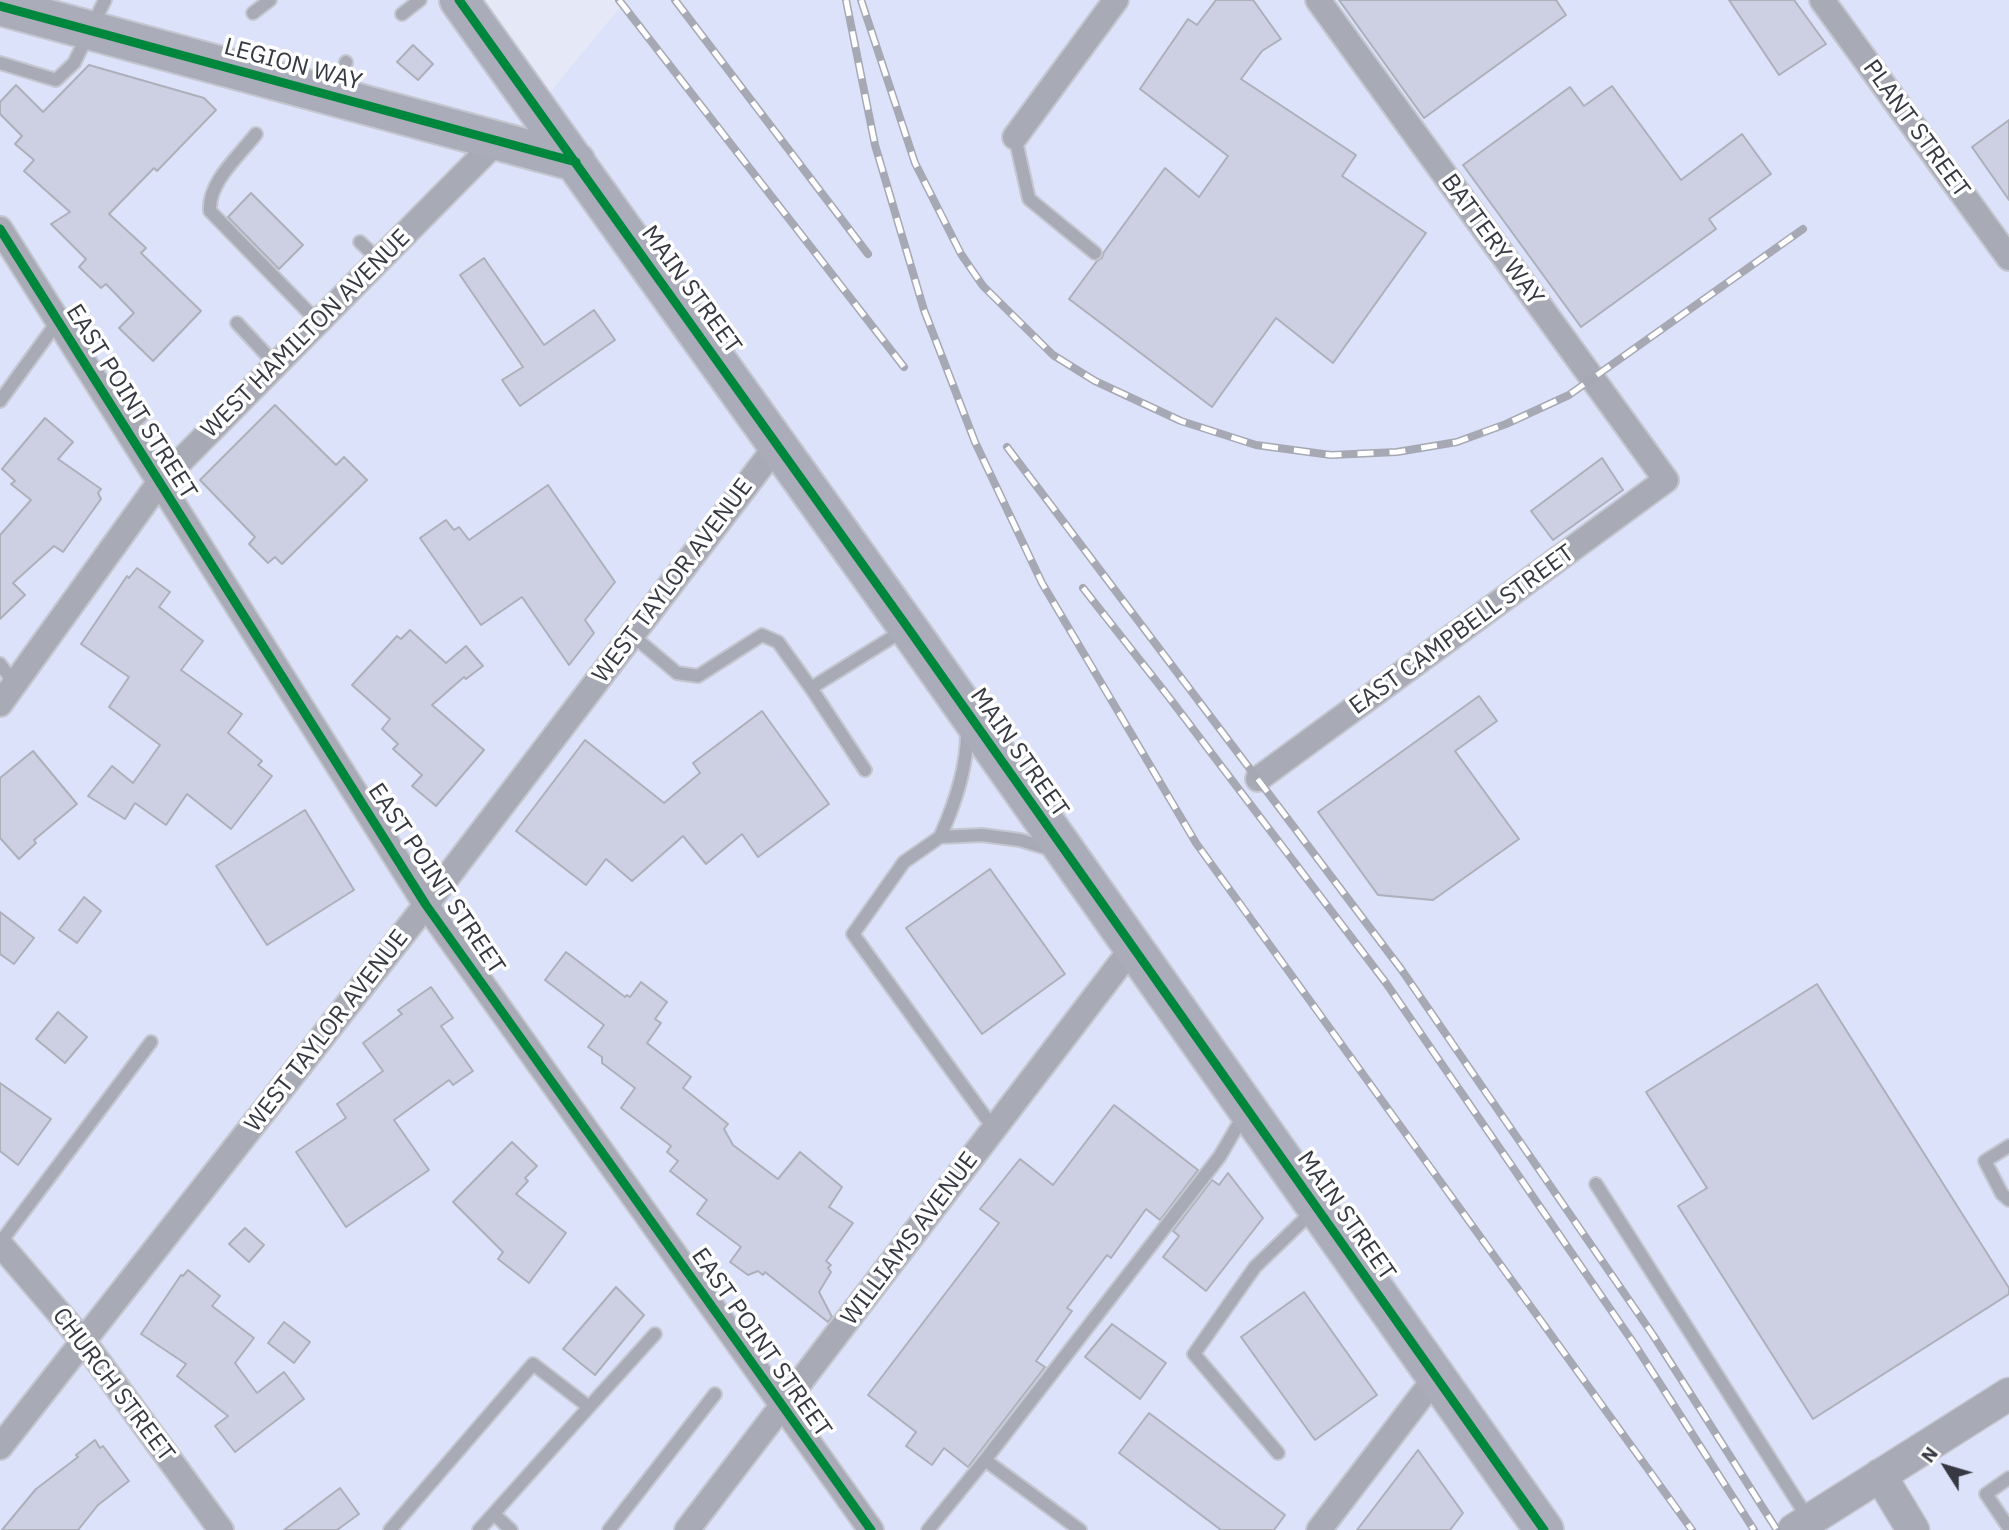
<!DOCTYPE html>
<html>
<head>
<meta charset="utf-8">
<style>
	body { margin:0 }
	#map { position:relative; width:2009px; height:1530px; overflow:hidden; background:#e5e8f6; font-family:"IBM Plex Sans",sans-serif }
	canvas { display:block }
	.north { position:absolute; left:1911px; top:1432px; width:70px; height:70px; -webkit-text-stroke:5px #fff; paint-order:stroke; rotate:307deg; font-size:19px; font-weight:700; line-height:28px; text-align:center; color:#363942 }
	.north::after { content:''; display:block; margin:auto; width:24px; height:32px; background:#363942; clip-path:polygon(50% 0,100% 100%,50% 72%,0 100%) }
</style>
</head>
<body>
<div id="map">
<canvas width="2009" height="1530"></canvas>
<div class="north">N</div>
</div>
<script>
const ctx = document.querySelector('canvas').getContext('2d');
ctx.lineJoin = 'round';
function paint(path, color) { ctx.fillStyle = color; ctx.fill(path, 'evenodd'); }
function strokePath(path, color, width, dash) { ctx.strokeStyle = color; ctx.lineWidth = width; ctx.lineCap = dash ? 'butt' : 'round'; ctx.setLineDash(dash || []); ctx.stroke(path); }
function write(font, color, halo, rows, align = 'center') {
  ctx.font = font + ' "IBM Plex Sans",sans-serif'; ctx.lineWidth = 7; ctx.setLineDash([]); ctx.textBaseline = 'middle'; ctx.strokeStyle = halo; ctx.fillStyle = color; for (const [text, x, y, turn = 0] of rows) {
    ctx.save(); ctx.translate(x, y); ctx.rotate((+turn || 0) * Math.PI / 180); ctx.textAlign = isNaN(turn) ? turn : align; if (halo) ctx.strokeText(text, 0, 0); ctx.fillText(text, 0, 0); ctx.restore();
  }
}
const built = new Path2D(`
	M 0,0 L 462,0 L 533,113 L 626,0 L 2009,0 L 2009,1530 L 0,1530 Z`);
const building = new Path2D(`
	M 1216,0 L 1253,0 L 1281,39 L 1262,51 L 1241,79 L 1356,155 L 1342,176 L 1426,233 L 1333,363 L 1276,318 L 1212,407 L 1069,299 L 1097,261 L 1102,258 L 1104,252 L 1165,168 L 1199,197 L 1228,156 L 1140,89 L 1188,19 L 1197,25 Z
	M 1339,0 L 1556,0 L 1566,15 L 1424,118 Z
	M 1729,0 L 1794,0 L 1826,44 L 1779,75 Z
	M 413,45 L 433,64 L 418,80 L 397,62 Z
	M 89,65 L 204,98 L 216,110 L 157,171 L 154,168 L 109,214 L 146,248 L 141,253 L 201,311 L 153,361 L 119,328 L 134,313 L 106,284 L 101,288 L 79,267 L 86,259 L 51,224 L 70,212 L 24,171 L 34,160 L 15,144 L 22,136 L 0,114 L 0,102 L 16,85 L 43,112 Z
	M 1612,86 L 1681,180 L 1742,134 L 1771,174 L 1709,219 L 1716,229 L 1581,327 L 1463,165 L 1570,87 L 1584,106 Z
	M 2009,120 L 2009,200 L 1972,147 Z
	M 251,193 L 303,245 L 279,269 L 228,217 Z
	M 484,258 L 544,345 L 594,310 L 615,340 L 520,406 L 502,380 L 523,367 L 460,275 Z
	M 275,405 L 336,465 L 344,457 L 367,480 L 282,564 L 275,557 L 268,563 L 249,544 L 255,537 L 200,480 Z
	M 45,418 L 73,442 L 58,459 L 101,489 L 98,493 L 101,499 L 63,552 L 54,546 L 13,583 L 25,595 L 0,619 L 0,535 L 31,500 L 11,484 L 15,481 L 2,469 Z
	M 1602,458 L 1623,490 L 1553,540 L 1531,511 Z
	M 548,485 L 615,582 L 585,620 L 594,633 L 569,665 L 522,597 L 481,625 L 420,538 L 446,520 L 454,530 L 459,527 L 469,540 Z
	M 137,568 L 170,592 L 159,607 L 203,641 L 181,670 L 242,714 L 228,733 L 262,761 L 258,765 L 272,776 L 231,829 L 187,794 L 166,825 L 135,803 L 125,819 L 88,796 L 112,766 L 133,783 L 160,745 L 109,707 L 129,677 L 81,644 L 127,576 L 129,578 Z
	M 410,630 L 446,663 L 466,646 L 483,666 L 466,679 L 464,677 L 432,705 L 484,750 L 436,806 L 412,786 L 422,775 L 393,749 L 398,744 L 382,729 L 390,719 L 352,685 L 397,636 L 401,639 Z
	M 1479,696 L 1497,721 L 1455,751 L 1519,839 L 1433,900 L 1378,895 L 1318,812 Z
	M 762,711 L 829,804 L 758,857 L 742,834 L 706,864 L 683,836 L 632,881 L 606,859 L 586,885 L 516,831 L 585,740 L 664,803 L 700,773 L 693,763 Z
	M 33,751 L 77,804 L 34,840 L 36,843 L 19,859 L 0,838 L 0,778 Z
	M 305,810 L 354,890 L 267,945 L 216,866 Z
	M 990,869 L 1065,974 L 982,1034 L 906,928 Z
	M 84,897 L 101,911 L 77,943 L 59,930 Z
	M 0,912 L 34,938 L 14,964 L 0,954 Z
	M 566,952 L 625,997 L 627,995 L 630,997 L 641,982 L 667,1002 L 655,1019 L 661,1023 L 647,1043 L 691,1077 L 683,1088 L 728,1124 L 724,1129 L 733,1145 L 778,1179 L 800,1152 L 842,1187 L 829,1207 L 853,1223 L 826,1261 L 831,1265 L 828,1268 L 831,1272 L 819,1292 L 832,1317 L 828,1322 L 765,1272 L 763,1275 L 758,1271 L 748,1275 L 730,1262 L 741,1247 L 697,1214 L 707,1200 L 670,1171 L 678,1161 L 667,1152 L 671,1146 L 621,1108 L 635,1088 L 602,1063 L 602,1057 L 588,1047 L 604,1025 L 545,980 Z
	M 1817,984 L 2009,1288 L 2009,1294 L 1813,1419 L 1678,1206 L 1707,1188 L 1646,1092 Z
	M 431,987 L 453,1018 L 441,1026 L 473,1071 L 453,1085 L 449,1080 L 394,1120 L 429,1170 L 346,1227 L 296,1152 L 346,1118 L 337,1104 L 383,1071 L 363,1043 L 402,1014 L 398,1010 Z
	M 58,1012 L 87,1037 L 65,1063 L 36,1039 Z
	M 0,1083 L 51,1119 L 18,1165 L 0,1151 Z
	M 1114,1105 L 1198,1170 L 1160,1220 L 1146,1209 L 1111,1258 L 1107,1255 L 1067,1308 L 1072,1311 L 1036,1361 L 1045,1367 L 968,1467 L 944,1448 L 932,1465 L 906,1446 L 916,1432 L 868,1395 L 999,1223 L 980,1209 L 1020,1159 L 1053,1185 Z
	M 512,1142 L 537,1166 L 525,1178 L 528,1181 L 516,1194 L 566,1233 L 529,1283 L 498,1259 L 503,1252 L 453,1202 Z
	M 1228,1173 L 1263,1218 L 1206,1291 L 1163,1257 L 1179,1236 L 1173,1231 L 1212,1180 L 1219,1185 Z
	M 245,1228 L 264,1245 L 249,1262 L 229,1244 Z
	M 188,1270 L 220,1296 L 212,1306 L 254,1338 L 235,1363 L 257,1393 L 284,1372 L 304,1399 L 235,1452 L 215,1426 L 228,1416 L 177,1376 L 186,1364 L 141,1334 L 181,1275 L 183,1276 Z
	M 616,1287 L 644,1315 L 595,1375 L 563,1349 Z
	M 1304,1292 L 1377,1395 L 1315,1440 L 1241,1337 Z
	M 284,1322 L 310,1342 L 294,1363 L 268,1343 Z
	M 1112,1324 L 1166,1363 L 1140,1399 L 1085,1357 Z
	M 1149,1413 L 1285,1515 L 1274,1530 L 1221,1530 L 1119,1453 Z
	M 95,1440 L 100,1448 L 103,1446 L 129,1481 L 98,1505 L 78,1530 L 2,1530 L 36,1489 L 78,1457 L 76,1455 Z
	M 1418,1450 L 1463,1513 L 1450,1530 L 1357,1530 Z
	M 340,1488 L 359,1514 L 337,1530 L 284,1530 Z`);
const service = new Path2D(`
	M 253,13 L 270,0
	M 402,14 L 420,0
	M 0,63 L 56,80 L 74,63 L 105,0
	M 339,94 L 346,62
	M 256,134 C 239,156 208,182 210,211 L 318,322
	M 1015,137 L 1029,199 L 1095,253
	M 360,242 L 379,260
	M 237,323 L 276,365
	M 0,401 L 58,321
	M 126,431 L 144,413
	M 632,635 L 677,673 L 698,676 L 762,635 L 778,642 L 811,688 L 904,630
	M 0,664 L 15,684
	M 811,688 L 865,770
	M 940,837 C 955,804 968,767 967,729
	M 994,1129 L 853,934 L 904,862 L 940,837 L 982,835 L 1020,840 L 1053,850
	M 2009,1146 L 1985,1161 L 2002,1194 L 2009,1200
	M 1596,1184 L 1809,1520
	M 0,1243 L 151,1042
	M 589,1407 L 655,1334
	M 1278,1453 L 1194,1354 L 1255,1267 L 1314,1210
	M 985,1460 L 1080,1530
	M 2009,1478 L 1986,1494 L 2009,1528
	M 494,1514 L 511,1530
	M 390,1530 L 533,1364 L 589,1407 L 479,1530
	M 609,1530 L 715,1394
	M 928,1530 L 985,1460 L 1220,1156 L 1245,1113`);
const minor = new Path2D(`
	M 1822,0 L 2009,258
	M 1015,137 L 1116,0
	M 0,229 L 426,905 L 871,1530
	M 0,704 L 159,483 L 497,141
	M 1258,779 L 1666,480 L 1318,0
	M 0,1244 L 84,1342 L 221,1530
	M 0,1447 L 426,905 L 778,444
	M 687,1530 L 1133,947
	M 1319,1530 L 1436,1377`);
const tertiary = new Path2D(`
	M 1880,1475 L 1913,1530
	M 1794,1530 L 2009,1394`);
const primary = new Path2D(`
	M 459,0 L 908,628 L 1544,1530
	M 0,6 L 576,162`);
const rail = new Path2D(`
	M 619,0 L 904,367
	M 675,0 L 868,254
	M 846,0 L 875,145 L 924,310 L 975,442 L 1042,583 L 1196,843 L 1692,1530
	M 861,0 L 915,163 L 961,254 L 983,286 L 1053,355 L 1095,381 L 1181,421 L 1256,445 L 1331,455 L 1397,452 L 1457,442 L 1506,424 L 1569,395 L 1803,229
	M 1007,447 L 1401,969 L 1653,1335 L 1777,1530
	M 1083,588 L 1168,696 L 1386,983 L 1635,1345 L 1754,1530`);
const cycleway = new Path2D(`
	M 459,0 L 908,628 L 1544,1530
	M 0,6 L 576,162
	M 0,229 L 426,905 L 871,1530`);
const streetNames = [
	["LEGION WAY",293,65,15],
	["PLANT STREET",1916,129,54],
	["BATTERY WAY",1492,240,54],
	["MAIN STREET",691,290,54],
	["WEST HAMILTON AVENUE",306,334,-45],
	["EAST POINT STREET",131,402,58],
	["WEST TAYLOR AVENUE",673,581,-53],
	["EAST CAMPBELL STREET",1462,630,-36],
	["MAIN STREET",1019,753,55],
	["EAST POINT STREET",436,879,56],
	["WEST TAYLOR AVENUE",327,1031,-52],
	["MAIN STREET",1346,1216,55],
	["WILLIAMS AVENUE",910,1239,-53],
	["EAST POINT STREET",761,1343,55],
	["CHURCH STREET",113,1385,53]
];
paint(built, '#dce2f9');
paint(building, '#ccd0e2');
strokePath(building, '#adb0ba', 2);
strokePath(service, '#c4c6d0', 16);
strokePath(minor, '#c4c6d0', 28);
strokePath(tertiary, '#c4c6d0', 35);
strokePath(primary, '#c4c6d0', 42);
strokePath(service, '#a8aab5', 12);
strokePath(minor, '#a8aab5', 24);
strokePath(tertiary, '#a8aab5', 32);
strokePath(primary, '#aaacba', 38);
strokePath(rail, '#a6a9b3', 8);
strokePath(rail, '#fff', 5, [16]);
strokePath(cycleway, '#00873e', 9);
write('24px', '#363942', '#fff', streetNames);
</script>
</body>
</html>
